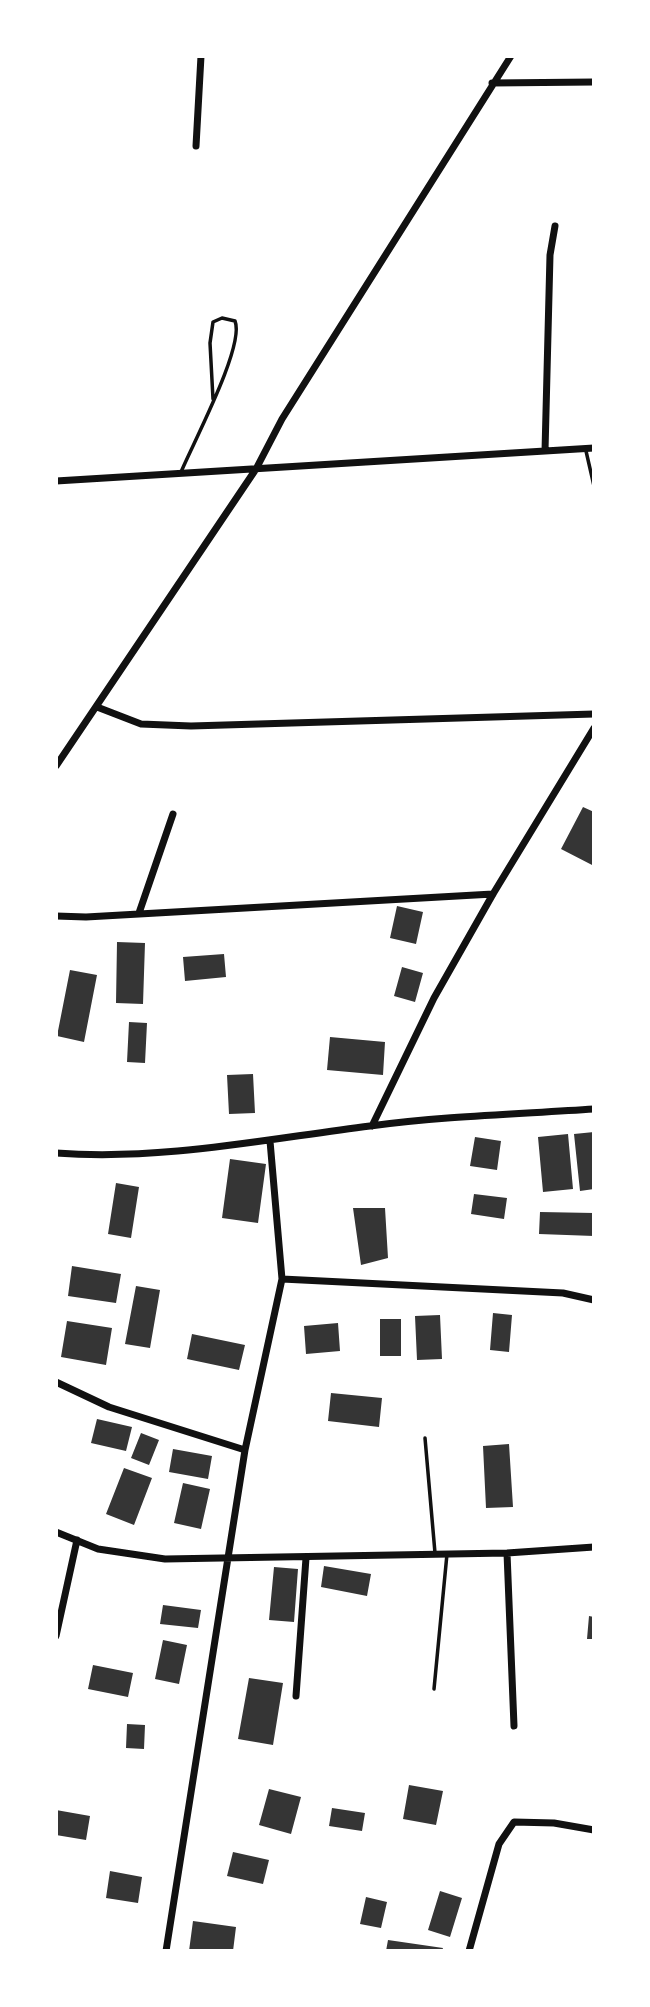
<!DOCTYPE html>
<html>
<head>
<meta charset="utf-8">
<style>
	body { margin:0 }
	#map { position:relative; width:650px; height:2007px; overflow:hidden; background:#fff; font-family:"Archivo Narrow",sans-serif }
	canvas { display:block }
	.frame { position:absolute; inset:0; border:58px solid #fff; pointer-events:none }
</style>
</head>
<body>
<div id="map">
<canvas width="650" height="2007"></canvas>
<div class="frame"></div>
</div>
<script>
const ctx = document.querySelector('canvas').getContext('2d');
ctx.lineJoin = 'round';
function paint(path, color) { ctx.fillStyle = color; ctx.fill(path, 'evenodd'); }
function strokePath(path, color, width, dash) { ctx.strokeStyle = color; ctx.lineWidth = width; ctx.lineCap = dash ? 'butt' : 'round'; ctx.setLineDash(dash || []); ctx.stroke(path); }
const building = new Path2D(`
	M 583,807 L 594,812 L 594,866 L 561,849 Z
	M 397,906 L 423,912 L 416,944 L 390,938 Z
	M 117,942 L 145,943 L 143,1004 L 116,1003 Z
	M 224,954 L 226,977 L 185,981 L 183,957 Z
	M 402,967 L 423,973 L 415,1002 L 394,996 Z
	M 70,970 L 97,975 L 84,1042 L 57,1036 Z
	M 129,1022 L 147,1023 L 145,1063 L 127,1062 Z
	M 330,1037 L 385,1042 L 383,1075 L 327,1070 Z
	M 253,1074 L 255,1113 L 229,1114 L 227,1075 Z
	M 594,1132 L 594,1189 L 580,1191 L 574,1134 Z
	M 568,1134 L 573,1189 L 543,1192 L 538,1137 Z
	M 475,1137 L 501,1141 L 497,1170 L 470,1166 Z
	M 230,1159 L 266,1164 L 258,1223 L 222,1218 Z
	M 116,1183 L 139,1187 L 131,1238 L 108,1234 Z
	M 474,1194 L 507,1198 L 504,1219 L 471,1214 Z
	M 353,1208 L 385,1208 L 388,1258 L 361,1265 Z
	M 540,1212 L 594,1213 L 594,1236 L 539,1234 Z
	M 72,1266 L 121,1274 L 116,1303 L 68,1296 Z
	M 136,1286 L 160,1290 L 150,1348 L 125,1344 Z
	M 493,1313 L 512,1315 L 509,1352 L 490,1350 Z
	M 440,1315 L 442,1359 L 417,1360 L 415,1316 Z
	M 380,1319 L 401,1319 L 401,1356 L 380,1356 Z
	M 67,1321 L 112,1328 L 106,1365 L 61,1357 Z
	M 338,1323 L 340,1351 L 306,1354 L 304,1326 Z
	M 192,1334 L 245,1345 L 239,1370 L 187,1359 Z
	M 331,1393 L 382,1398 L 379,1427 L 328,1421 Z
	M 97,1419 L 132,1427 L 126,1451 L 91,1443 Z
	M 141,1433 L 159,1440 L 149,1465 L 131,1458 Z
	M 509,1444 L 513,1507 L 486,1508 L 483,1446 Z
	M 173,1449 L 212,1456 L 208,1479 L 169,1472 Z
	M 124,1468 L 152,1478 L 134,1525 L 106,1514 Z
	M 183,1483 L 210,1489 L 201,1529 L 174,1523 Z
	M 324,1566 L 371,1574 L 367,1596 L 321,1587 Z
	M 274,1567 L 298,1569 L 294,1622 L 269,1620 Z
	M 163,1605 L 201,1610 L 198,1628 L 160,1624 Z
	M 589,1616 L 594,1617 L 594,1639 L 587,1639 Z
	M 163,1640 L 187,1645 L 179,1684 L 155,1679 Z
	M 93,1665 L 133,1673 L 128,1697 L 88,1689 Z
	M 249,1678 L 283,1683 L 273,1745 L 238,1739 Z
	M 127,1724 L 145,1725 L 144,1749 L 126,1748 Z
	M 409,1785 L 443,1791 L 436,1825 L 403,1819 Z
	M 269,1789 L 301,1797 L 291,1834 L 259,1825 Z
	M 332,1808 L 365,1813 L 362,1831 L 329,1826 Z
	M 56,1810 L 90,1816 L 86,1840 L 56,1835 Z
	M 233,1852 L 269,1860 L 263,1884 L 227,1876 Z
	M 110,1871 L 142,1877 L 138,1903 L 106,1898 Z
	M 440,1891 L 462,1898 L 450,1937 L 428,1930 Z
	M 366,1897 L 387,1902 L 381,1928 L 360,1924 Z
	M 193,1921 L 236,1927 L 233,1951 L 189,1951 Z
	M 388,1940 L 443,1948 L 442,1951 L 386,1951 Z`);
const service = new Path2D(`
	M 586,451 L 594,486
	M 181,472 C 193,443 245,346 235,321 L 222,318 L 213,322 L 210,343 L 213,399
	M 425,1438 L 435,1553
	M 434,1689 L 447,1554`);
const minor = new Path2D(`
	M 492,83 L 594,82
	M 196,146 L 201,56
	M 545,451 L 550,255 L 555,226
	M 56,481 L 594,448
	M 97,707 L 141,724 L 191,726 L 594,714
	M 56,766 L 256,469 L 282,419 L 511,56
	M 139,913 L 173,814
	M 56,916 L 86,917 L 493,894
	M 372,1126 L 434,998 L 493,894 L 594,728
	M 56,1153 C 161,1161 266,1139 370,1126 C 444,1116 520,1114 594,1109
	M 282,1279 L 563,1293 L 594,1300
	M 56,1382 L 109,1407 L 245,1450
	M 56,1532 L 98,1549 L 165,1559 L 507,1553 L 594,1547
	M 507,1553 L 514,1726
	M 56,1636 L 77,1540
	M 296,1696 L 306,1558
	M 166,1951 L 245,1450 L 282,1279 L 270,1141
	M 469,1951 L 499,1844 L 514,1822 L 554,1823 L 594,1830`);
paint(building, '#353535');
strokePath(service, '#111', 3.5);
strokePath(minor, '#111', 7);
</script>
</body>
</html>
